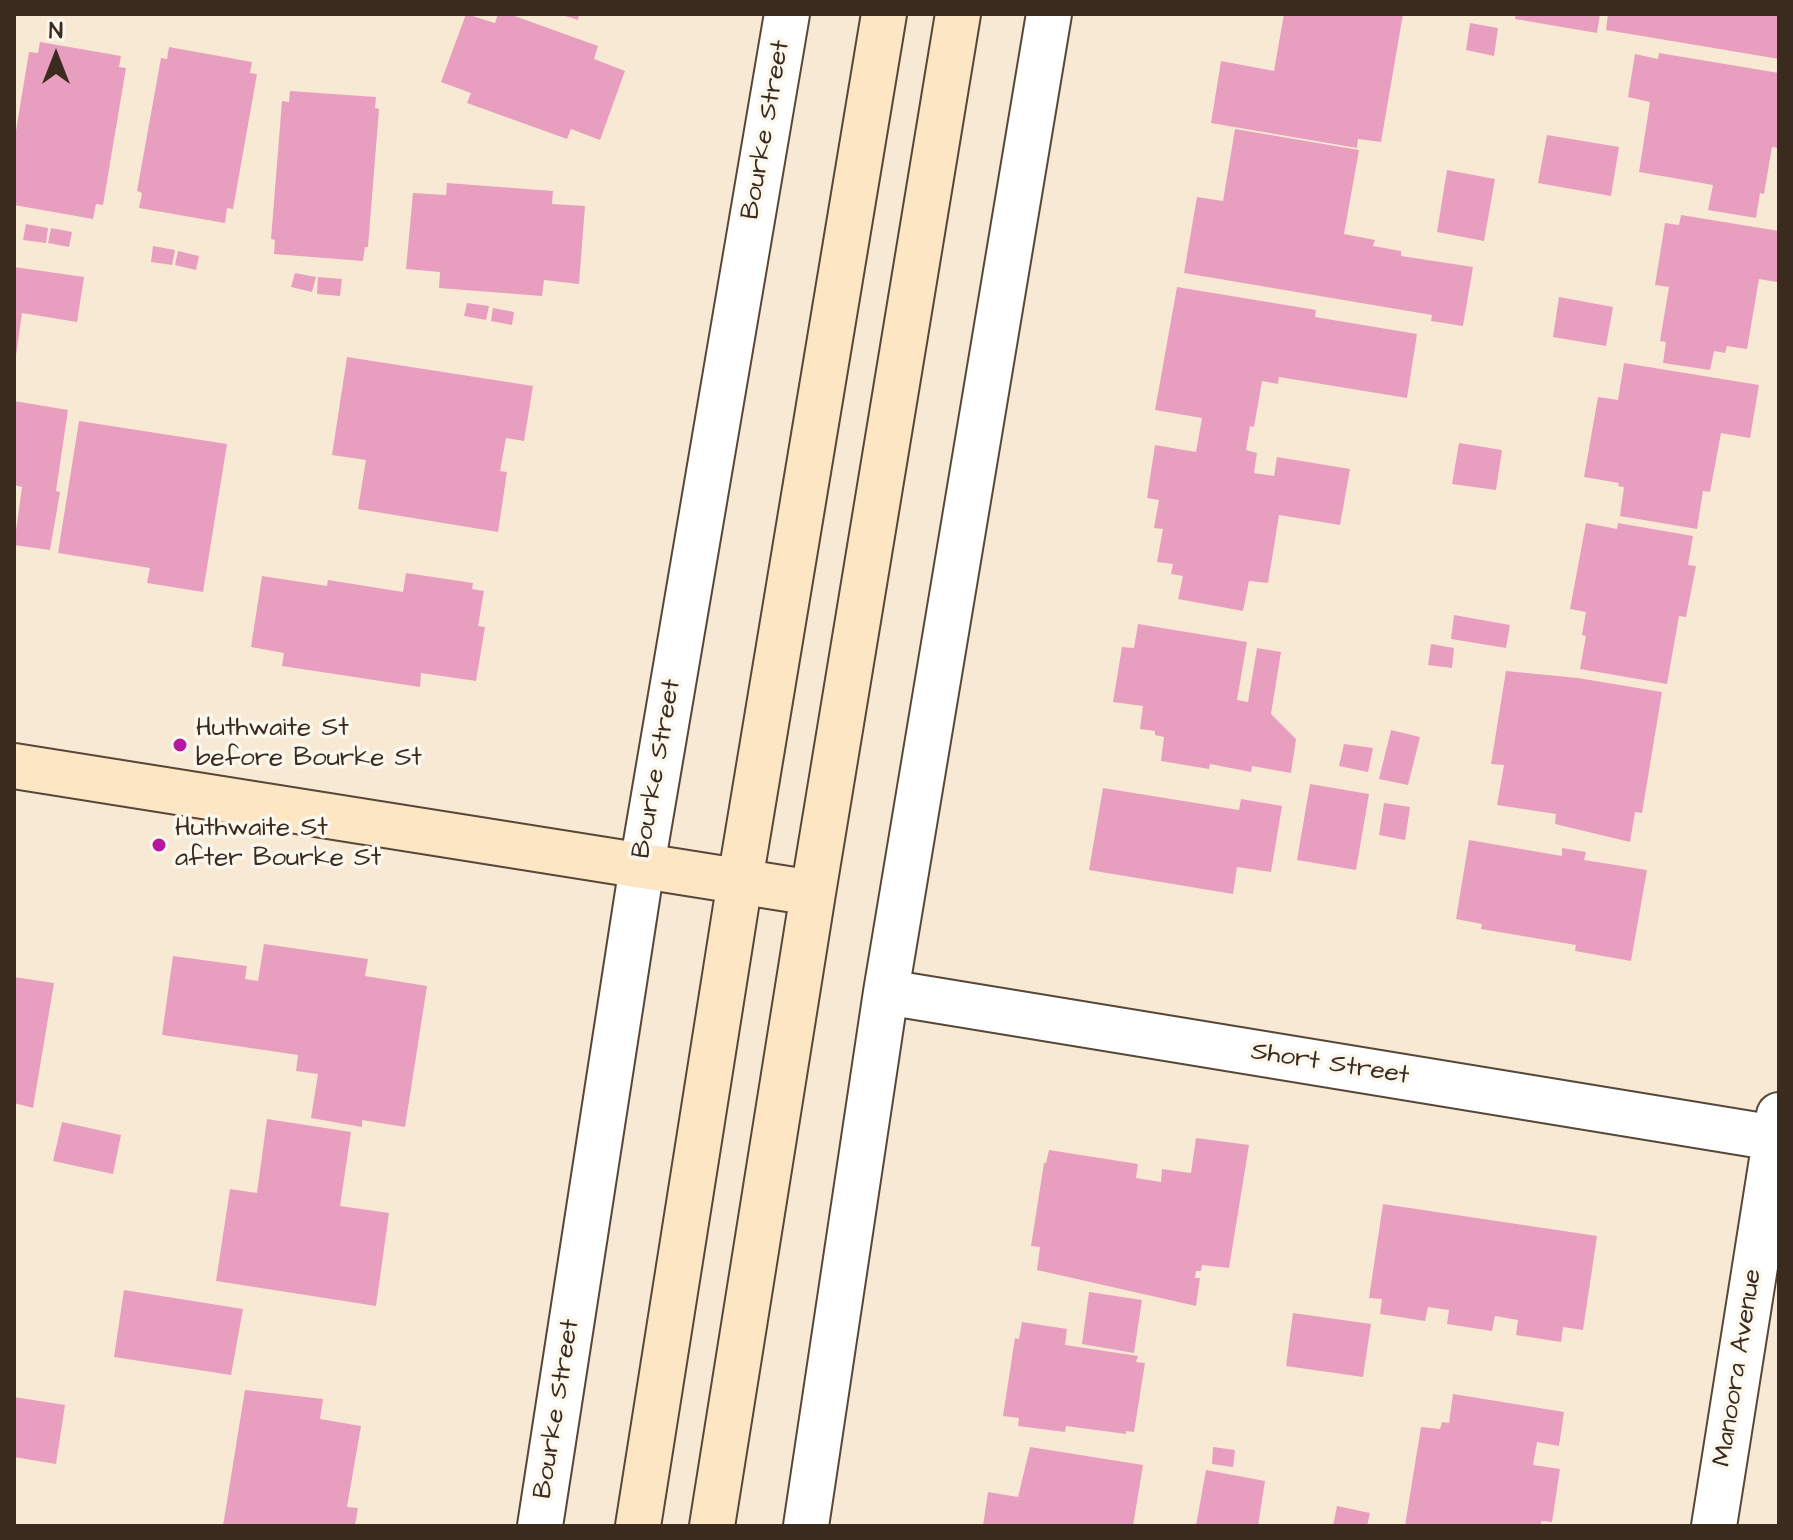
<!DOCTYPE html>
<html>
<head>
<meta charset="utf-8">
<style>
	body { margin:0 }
	#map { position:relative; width:1793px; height:1540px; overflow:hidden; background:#f8e9d5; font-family:"Architects Daughter",sans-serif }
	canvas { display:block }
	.frame { position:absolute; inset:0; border:16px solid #3b2a1e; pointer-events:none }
	.north { position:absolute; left:16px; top:16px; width:80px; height:80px; -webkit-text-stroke:6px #fbf7ec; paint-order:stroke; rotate:0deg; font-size:22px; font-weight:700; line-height:32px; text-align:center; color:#3b2a1e }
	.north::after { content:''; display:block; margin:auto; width:28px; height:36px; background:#3b2a1e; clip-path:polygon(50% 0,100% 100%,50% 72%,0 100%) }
</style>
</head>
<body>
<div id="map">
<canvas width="1793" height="1540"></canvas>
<div class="frame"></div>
<div class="north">N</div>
</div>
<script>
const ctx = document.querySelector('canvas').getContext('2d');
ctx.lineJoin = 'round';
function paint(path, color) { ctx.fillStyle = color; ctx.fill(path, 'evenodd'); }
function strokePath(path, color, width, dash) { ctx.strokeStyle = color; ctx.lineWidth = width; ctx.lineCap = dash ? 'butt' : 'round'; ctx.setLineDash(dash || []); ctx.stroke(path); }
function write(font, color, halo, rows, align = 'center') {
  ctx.font = font + ' "Architects Daughter",sans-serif'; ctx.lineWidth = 7; ctx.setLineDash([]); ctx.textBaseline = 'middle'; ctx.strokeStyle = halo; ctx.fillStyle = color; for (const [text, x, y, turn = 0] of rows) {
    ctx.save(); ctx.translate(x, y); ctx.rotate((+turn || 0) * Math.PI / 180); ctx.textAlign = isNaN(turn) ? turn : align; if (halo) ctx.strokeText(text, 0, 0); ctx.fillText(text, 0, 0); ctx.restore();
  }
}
const building = new Path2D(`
	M 466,14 L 495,23 L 498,14 L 509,14 L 598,46 L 594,59 L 625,71 L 600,140 L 571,129 L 567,139 L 467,103 L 471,93 L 441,82 Z
	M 559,14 L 579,14 L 578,20 Z
	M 1284,14 L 1403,14 L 1381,142 L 1358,139 L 1357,148 L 1211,123 L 1221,61 L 1274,71 Z
	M 1516,14 L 1600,14 L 1597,33 L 1515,19 Z
	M 1608,14 L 1779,14 L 1779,59 L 1606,30 Z
	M 1470,23 L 1498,28 L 1494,56 L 1466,50 Z
	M 40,42 L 121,56 L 119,67 L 126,68 L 103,205 L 96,204 L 93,219 L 14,205 L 14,143 L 29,52 L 38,53 Z
	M 169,47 L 252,62 L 250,73 L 257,74 L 233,209 L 227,208 L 225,223 L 139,208 L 142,193 L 137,191 L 161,58 L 167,59 Z
	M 1659,53 L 1779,73 L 1779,148 L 1772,147 L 1764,194 L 1760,193 L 1756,218 L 1708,210 L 1713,185 L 1639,172 L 1650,102 L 1628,97 L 1635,54 L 1658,59 Z
	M 290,91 L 376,97 L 375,108 L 379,109 L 368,247 L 365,247 L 363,261 L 274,254 L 275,240 L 271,239 L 282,101 L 289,102 Z
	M 1235,129 L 1359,150 L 1344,234 L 1375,240 L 1373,246 L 1401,251 L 1401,256 L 1473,267 L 1463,326 L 1431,321 L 1432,315 L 1184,273 L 1197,197 L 1223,201 Z
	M 1547,135 L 1619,147 L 1611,196 L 1538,183 Z
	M 1447,170 L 1495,179 L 1484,241 L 1437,232 Z
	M 447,183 L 553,191 L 552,204 L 585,206 L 579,284 L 544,280 L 542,296 L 439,288 L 440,272 L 406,269 L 413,193 L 446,195 Z
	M 1681,215 L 1779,231 L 1777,282 L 1759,279 L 1747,349 L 1727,346 L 1725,353 L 1714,351 L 1710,370 L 1663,363 L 1666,342 L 1660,341 L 1669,287 L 1655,285 L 1665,223 L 1679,225 Z
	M 26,224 L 48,228 L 46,243 L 23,240 Z
	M 51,228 L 72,232 L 69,247 L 48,243 Z
	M 153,246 L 175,250 L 172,265 L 151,262 Z
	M 178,251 L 199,256 L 196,270 L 175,265 Z
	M 14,267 L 84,277 L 77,322 L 22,313 L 16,356 Z
	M 295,273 L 316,277 L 312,292 L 291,287 Z
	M 318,277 L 342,279 L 340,296 L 317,294 Z
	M 1177,287 L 1316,310 L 1315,317 L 1417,334 L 1407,398 L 1279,377 L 1278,384 L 1262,381 L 1254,427 L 1250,426 L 1246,450 L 1257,453 L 1254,473 L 1274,476 L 1277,457 L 1350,469 L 1340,525 L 1279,515 L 1268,583 L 1249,581 L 1243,611 L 1178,599 L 1183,576 L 1171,574 L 1173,564 L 1157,562 L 1163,529 L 1154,528 L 1159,500 L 1147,498 L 1155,445 L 1196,452 L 1202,418 L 1155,410 Z
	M 1559,297 L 1613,307 L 1606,346 L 1553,337 Z
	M 467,303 L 489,306 L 486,320 L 464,316 Z
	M 493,308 L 514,312 L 512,325 L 491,321 Z
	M 347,357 L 533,386 L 524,441 L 506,438 L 500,471 L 507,472 L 498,532 L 358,509 L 366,460 L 332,455 Z
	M 1624,363 L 1759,385 L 1750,438 L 1721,433 L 1710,492 L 1703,491 L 1697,529 L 1620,516 L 1624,487 L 1618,486 L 1619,483 L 1584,477 L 1598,397 L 1618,400 Z
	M 14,401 L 68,410 L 56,491 L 60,492 L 50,550 L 14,545 L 22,487 L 14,485 Z
	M 79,421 L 227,444 L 203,592 L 147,583 L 150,568 L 58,553 Z
	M 1459,443 L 1502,450 L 1496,490 L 1452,484 Z
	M 1586,523 L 1617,529 L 1618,523 L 1693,536 L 1688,565 L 1696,566 L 1686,617 L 1679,616 L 1667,684 L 1580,669 L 1586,636 L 1582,635 L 1586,612 L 1570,609 Z
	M 406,573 L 473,583 L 472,589 L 484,591 L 478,626 L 485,627 L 476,681 L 421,673 L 420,687 L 282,666 L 284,653 L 251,647 L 262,576 L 327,586 L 328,580 L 403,592 Z
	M 1454,615 L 1510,625 L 1506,648 L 1451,639 Z
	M 1138,624 L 1247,642 L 1237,700 L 1248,702 L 1257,648 L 1281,652 L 1271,714 L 1296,739 L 1291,773 L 1252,766 L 1251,772 L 1210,764 L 1209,769 L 1161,761 L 1164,737 L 1155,735 L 1155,731 L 1140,729 L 1143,706 L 1113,702 L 1122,647 L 1134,648 Z
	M 1431,644 L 1454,648 L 1452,668 L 1428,665 Z
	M 1506,671 L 1578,678 L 1662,692 L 1642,813 L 1635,812 L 1630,842 L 1555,824 L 1556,814 L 1497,805 L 1504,765 L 1491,764 Z
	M 1391,730 L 1420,737 L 1408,785 L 1379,779 Z
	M 1344,744 L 1373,748 L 1368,772 L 1339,766 Z
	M 1310,784 L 1369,794 L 1356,870 L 1297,860 Z
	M 1103,788 L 1239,810 L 1241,799 L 1282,806 L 1271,872 L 1237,867 L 1233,894 L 1089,870 Z
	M 1384,803 L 1410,807 L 1405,840 L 1379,835 Z
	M 1469,840 L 1562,856 L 1562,848 L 1586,852 L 1584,860 L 1647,870 L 1631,961 L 1575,951 L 1576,945 L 1481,929 L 1482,924 L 1456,919 Z
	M 264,944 L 368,959 L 365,976 L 427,986 L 405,1127 L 362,1120 L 362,1127 L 311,1118 L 318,1074 L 296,1071 L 298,1055 L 162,1035 L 173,956 L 247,966 L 245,979 L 258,981 Z
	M 14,977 L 54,983 L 33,1108 L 14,1103 Z
	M 267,1119 L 351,1132 L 340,1206 L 389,1213 L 376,1306 L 216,1281 L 230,1189 L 257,1193 Z
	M 62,1122 L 121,1135 L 113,1174 L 53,1161 Z
	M 1196,1138 L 1249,1145 L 1229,1268 L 1202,1265 L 1201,1271 L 1196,1271 L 1195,1278 L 1200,1278 L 1196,1306 L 1037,1270 L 1040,1247 L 1031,1246 L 1044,1163 L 1046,1163 L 1049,1150 L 1138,1164 L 1136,1178 L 1161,1182 L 1162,1169 L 1191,1173 Z
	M 1383,1204 L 1597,1236 L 1583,1330 L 1563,1327 L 1561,1342 L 1516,1335 L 1518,1320 L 1495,1316 L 1492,1331 L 1447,1324 L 1449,1310 L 1428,1307 L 1425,1321 L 1380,1314 L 1382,1299 L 1369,1298 Z
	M 124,1290 L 243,1309 L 231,1375 L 114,1357 Z
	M 1089,1292 L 1142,1300 L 1134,1353 L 1082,1344 Z
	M 1293,1313 L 1371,1324 L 1363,1377 L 1286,1366 Z
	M 1022,1322 L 1067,1329 L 1065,1345 L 1138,1356 L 1136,1362 L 1145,1363 L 1134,1432 L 1126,1431 L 1126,1434 L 1066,1426 L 1065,1432 L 1018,1426 L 1019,1418 L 1003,1416 L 1015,1338 L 1019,1339 Z
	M 245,1390 L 323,1399 L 320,1419 L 361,1426 L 347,1507 L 358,1508 L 355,1526 L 223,1526 Z
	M 1453,1394 L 1564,1412 L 1559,1446 L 1537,1442 L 1533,1465 L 1560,1469 L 1552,1522 L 1541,1521 L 1541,1526 L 1405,1526 L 1421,1427 L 1440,1429 L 1442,1422 L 1449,1423 Z
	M 14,1397 L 65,1405 L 56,1464 L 14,1457 Z
	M 1030,1447 L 1143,1465 L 1133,1526 L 983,1526 L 988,1492 L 1018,1497 Z
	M 1213,1447 L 1235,1450 L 1233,1467 L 1212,1464 Z
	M 1206,1470 L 1265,1481 L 1258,1526 L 1196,1526 Z
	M 1337,1506 L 1370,1513 L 1367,1526 L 1333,1526 Z`);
const street = new Path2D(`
	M 886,992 L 1775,1138
	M 540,1526 L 642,866 L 787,14
	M 806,1526 L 886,992 L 1049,14
	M 1714,1526 L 1779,1115`);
const secondary = new Path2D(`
	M 14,766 L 813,893
	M 638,1526 L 740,881 L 884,14
	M 712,1526 L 813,893 L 958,14`);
const markers = [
	[180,745,8,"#b5179e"],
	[159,845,8,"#b5179e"]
];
const streetNames = [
	["Bourke Street",767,130,-80],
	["Bourke Street",658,769,-80],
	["Short Street",1330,1065,9],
	["Manoora Avenue",1739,1368,-81],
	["Bourke Street",558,1409,-81]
];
const poiNames = [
	["Huthwaite St",196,730],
	["before Bourke St",196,760],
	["Huthwaite St",175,830],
	["after Bourke St",175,860]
];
paint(building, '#e89fbf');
strokePath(street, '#574739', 48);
strokePath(secondary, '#574739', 48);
strokePath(street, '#fff', 44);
strokePath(secondary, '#fce6c4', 44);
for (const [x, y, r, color] of markers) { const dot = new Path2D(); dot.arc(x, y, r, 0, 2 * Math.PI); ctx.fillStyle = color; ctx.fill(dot); strokePath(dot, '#fbf7ec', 3); }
write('26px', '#3b2a1e', '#fbf7ec', streetNames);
write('26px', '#3b2a1e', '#fbf7ec', poiNames, 'left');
</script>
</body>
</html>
